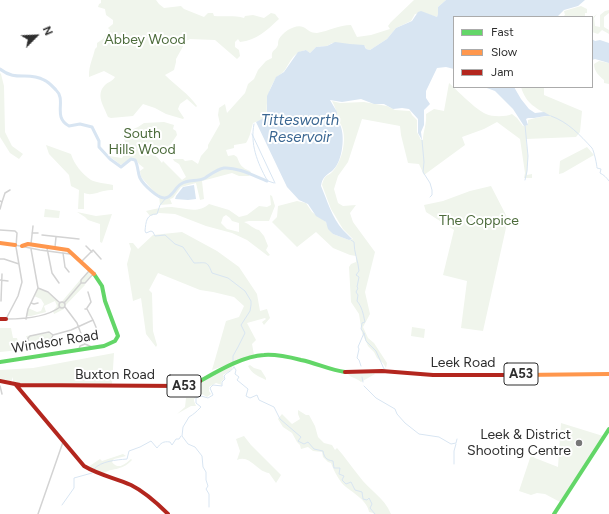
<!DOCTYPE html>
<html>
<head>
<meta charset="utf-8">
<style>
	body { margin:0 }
	#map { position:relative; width:609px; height:514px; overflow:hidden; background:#fff; font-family:Figtree,sans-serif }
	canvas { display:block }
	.legend { position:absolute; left:453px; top:16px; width:140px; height:72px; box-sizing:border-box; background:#fff; border:1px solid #ababab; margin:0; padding:5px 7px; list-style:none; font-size:12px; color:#2e2e2e }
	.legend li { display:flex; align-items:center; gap:8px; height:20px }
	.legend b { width:20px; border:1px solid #ababab }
	.north { position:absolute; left:16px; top:16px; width:40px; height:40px; -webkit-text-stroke:3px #fff; paint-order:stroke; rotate:66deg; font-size:11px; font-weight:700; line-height:16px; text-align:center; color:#2e2e2e }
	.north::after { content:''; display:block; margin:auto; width:14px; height:18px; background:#2e2e2e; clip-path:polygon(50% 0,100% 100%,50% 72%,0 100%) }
</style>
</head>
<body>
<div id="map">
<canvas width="609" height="514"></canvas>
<ul class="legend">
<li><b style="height:5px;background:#63d668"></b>Fast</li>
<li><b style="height:5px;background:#ff974d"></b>Slow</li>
<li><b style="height:5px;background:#b3261e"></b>Jam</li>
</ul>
<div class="north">N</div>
</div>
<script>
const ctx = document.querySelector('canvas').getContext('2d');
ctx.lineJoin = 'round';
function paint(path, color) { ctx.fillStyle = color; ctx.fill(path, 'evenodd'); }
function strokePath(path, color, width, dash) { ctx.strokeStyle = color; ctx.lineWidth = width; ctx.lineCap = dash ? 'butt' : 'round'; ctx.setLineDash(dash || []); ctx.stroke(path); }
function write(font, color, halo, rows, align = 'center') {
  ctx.font = font + ' Figtree,sans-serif'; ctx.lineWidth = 4; ctx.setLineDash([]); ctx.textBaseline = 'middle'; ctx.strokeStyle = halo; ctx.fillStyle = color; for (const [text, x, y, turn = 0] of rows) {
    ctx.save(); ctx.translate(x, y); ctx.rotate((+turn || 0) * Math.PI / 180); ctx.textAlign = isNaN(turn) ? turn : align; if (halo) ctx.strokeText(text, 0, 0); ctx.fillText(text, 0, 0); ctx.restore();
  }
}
const green = new Path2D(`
	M 98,0 L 156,0 L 159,4 L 164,8 L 181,6 L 184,9 L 204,17 L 208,13 L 213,13 L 214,16 C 224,17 234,15 244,18 L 245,16 L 253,15 L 264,18 L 271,13 L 275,14 L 279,19 C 266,31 257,40 240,42 L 238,39 L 235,42 L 235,47 L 239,50 L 240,56 L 237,59 L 215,40 L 190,39 L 186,41 L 176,59 L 176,62 L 174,70 L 165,75 C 176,86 189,94 197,106 L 196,107 L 187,99 L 180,104 L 178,109 L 184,118 L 183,119 L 166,114 L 155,108 L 143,104 L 133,116 L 111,118 L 108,117 C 104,106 95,95 105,85 C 108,82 113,81 115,77 L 104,71 L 89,77 L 89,75 C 89,65 93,58 95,49 L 97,47 L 97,43 L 103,39 L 107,33 L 109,32 L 110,30 L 108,28 L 113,24 L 113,20 L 106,15 L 105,9 L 98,7 L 99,4 L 101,3 L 101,0 Z
	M 414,0 L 446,0 L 438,7 L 438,14 L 437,17 L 424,13 L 415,14 L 411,21 L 396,28 L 387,39 L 370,50 L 366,49 L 365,46 L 332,43 L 327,46 L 316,47 L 310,53 L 306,50 C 293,53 292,59 285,70 C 282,74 278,75 276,78 C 268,90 266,101 267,114 L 261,120 L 253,123 C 251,130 250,137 246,143 L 234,145 L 234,148 L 226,150 L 228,156 L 234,155 L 237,157 C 240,165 242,168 250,171 L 251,173 L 249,176 L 239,176 L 232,173 L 202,181 L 204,199 L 200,200 L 196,183 L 181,187 L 173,198 L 170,199 L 172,204 L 160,205 L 159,195 L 156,194 L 141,177 L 140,171 L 144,168 L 139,164 L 136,160 L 131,158 L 121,165 L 109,156 L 122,158 C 130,147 126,145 122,134 L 138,127 L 144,123 L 164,122 L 174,125 L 173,129 L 176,131 L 177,135 L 163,156 L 155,152 L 153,154 L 158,158 L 162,163 L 163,161 L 182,180 L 186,177 L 179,164 L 174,161 L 173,159 L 183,159 L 185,161 L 192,160 L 198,164 L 201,156 L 208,148 L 208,145 L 220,124 L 218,115 L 219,108 L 225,104 L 227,113 L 245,93 L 248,84 L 254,79 L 258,70 L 266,61 L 272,58 C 271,49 275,52 278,45 C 278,43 278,41 279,39 C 283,32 295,24 303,27 C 309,30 310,33 317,33 C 329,31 339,25 351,25 L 357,37 L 371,35 L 390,29 L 388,26 L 391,22 Z
	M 581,6 L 587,9 L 587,13 L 585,13 L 585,17 L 562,17 L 565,15 L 564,11 Z
	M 609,10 L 609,13 L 604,17 L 604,27 L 609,30 L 609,34 L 602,30 L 598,34 L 592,32 L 592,18 L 597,14 L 594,18 L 595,26 L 600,27 L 600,15 L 605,11 Z
	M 599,61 L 609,63 L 609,84 L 604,83 L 604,80 C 599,76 594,71 594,64 Z
	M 0,73 L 1,74 L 4,86 L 5,132 L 12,146 L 23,154 L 19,159 L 10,153 L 0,137 Z
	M 449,83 C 458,91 476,110 486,114 C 492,117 506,117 512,114 L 517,118 L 523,126 L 528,125 L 528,120 C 535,118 543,116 550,116 C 536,108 526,104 521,87 L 544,87 L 544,95 L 582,111 L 580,132 L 576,137 L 526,139 L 528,156 L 527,175 L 532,174 L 532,178 L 524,178 L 525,173 L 520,139 L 497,122 L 484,129 L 462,137 L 465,145 L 424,175 L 419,164 L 408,163 L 401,135 L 400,126 L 362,119 L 348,162 L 338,176 L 334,189 L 338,203 L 343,206 L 356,205 L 350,213 L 353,222 L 375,252 L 365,292 L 370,314 L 363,327 L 368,338 L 374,343 L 387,363 L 386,368 L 383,363 L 377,358 L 374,352 L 368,346 L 362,333 L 359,314 L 351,302 L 349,267 L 351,264 L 356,262 L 356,256 L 350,255 L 333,248 L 316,232 L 297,247 L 272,222 L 277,217 L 278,206 L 297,201 L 306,203 L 312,212 L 326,222 L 329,229 L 333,234 L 349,240 L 353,239 L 343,229 L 331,209 L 322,185 C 325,173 328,177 333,171 C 342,161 347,140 342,127 C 341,124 339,122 338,119 C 337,112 335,107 332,101 L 340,103 L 364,102 L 387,106 L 395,110 L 410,111 L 412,115 L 417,120 L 417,132 L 421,140 L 423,140 C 423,131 427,124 426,114 L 434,109 L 444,111 Z
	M 46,145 L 71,154 C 74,164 82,174 91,180 C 94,182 108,184 113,185 L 113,190 C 102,189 93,197 84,193 L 84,209 L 78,209 L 79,190 L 71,186 L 69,175 L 49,154 Z
	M 587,147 L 594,155 L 563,173 L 559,174 L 560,161 Z
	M 491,186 L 508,219 L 483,331 L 461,328 L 467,281 L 443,275 L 454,230 L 426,212 L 424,205 L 443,201 L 470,191 Z
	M 270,195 L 272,196 L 275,206 L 269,221 L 249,221 L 244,222 C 250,224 253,229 259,230 L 264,236 L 268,246 L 266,250 L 270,255 L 268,256 L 247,240 L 232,233 L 206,226 L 175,214 L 159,213 L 150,216 L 146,211 C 154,209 164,207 172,207 C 185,208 198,214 209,204 L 229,210 L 239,217 L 247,215 L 259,206 L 267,207 L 271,205 ZM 226,215 L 230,218 L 232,221 L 239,223 L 239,232 L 227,229 L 221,223 L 223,217 Z
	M 45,209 L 60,211 L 59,218 L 44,217 Z
	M 77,212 L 96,216 L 112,214 L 102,243 L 100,242 L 100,224 L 88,220 L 85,217 Z
	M 182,232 L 217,251 L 239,267 L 257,294 L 260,311 L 267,309 L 270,318 L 264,325 L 262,322 L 266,319 L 265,318 L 247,323 L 256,340 L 252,344 L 254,355 L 212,370 L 226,321 L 239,317 L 244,306 L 234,297 L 213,292 L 200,290 L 158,273 L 149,290 L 152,293 L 153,331 L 157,345 L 156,347 L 146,334 L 141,298 L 133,301 L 127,264 L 131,249 L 129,243 L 133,243 L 138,249 L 153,235 Z
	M 89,271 L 92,274 L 84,283 L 85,285 L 63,308 L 64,309 L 54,314 L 53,311 L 57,306 L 55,301 L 44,306 L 46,312 L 31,316 L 26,316 L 28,308 L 37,312 L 41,311 L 44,304 L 41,299 L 34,296 L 38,288 C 45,290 58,297 59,305 L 80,280 L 82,280 Z
	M 412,327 L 425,329 L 424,338 L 411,336 Z
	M 0,328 L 11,328 L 13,338 L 17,338 L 20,350 L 0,352 Z
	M 49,333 L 52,335 L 50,339 L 30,343 L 30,345 L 28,345 L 29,342 L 26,336 Z
	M 114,353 L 112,384 L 13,383 L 13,377 L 11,382 L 0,380 L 0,370 L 33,368 Z
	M 250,365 L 254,368 L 261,370 L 266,378 L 266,380 C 258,376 252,374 248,366 Z
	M 233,366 L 231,370 L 223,375 L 224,379 L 221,382 L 222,385 L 216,383 L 209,387 L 209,391 L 211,394 L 207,397 L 202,394 L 194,399 L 194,401 L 196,406 L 191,406 L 177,414 L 185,407 L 186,398 L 194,398 L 194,395 L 191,393 L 181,388 L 194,387 L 211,376 Z
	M 374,373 L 375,374 L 361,382 C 357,378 351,378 348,374 Z
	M 298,410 L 306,415 L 309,415 L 315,426 L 318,437 L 324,443 L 332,445 L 335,450 L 337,448 C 345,457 351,466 359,476 C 369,490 384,497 391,514 L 374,514 L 373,513 L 369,512 C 368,502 354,493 346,487 C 340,483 333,469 331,463 L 328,462 L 323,457 L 322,452 L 313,451 L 308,447 L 301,449 L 300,445 L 297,442 L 292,433 L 283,427 L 278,419 L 282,414 L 292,424 L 300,419 L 298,414 Z
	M 561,423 L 603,436 L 560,502 L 545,494 L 537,493 L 531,495 L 519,491 L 531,455 L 535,458 L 558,467 Z
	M 244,436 L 251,445 L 281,475 L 276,483 L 269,473 C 257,472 250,454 237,460 L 240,451 L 236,439 Z
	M 123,454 L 126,456 L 114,459 L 112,462 C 119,471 126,463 131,459 L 132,460 C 121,472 111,467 103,474 L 88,467 L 100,459 L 102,461 Z`);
const water = new Path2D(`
	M 446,0 L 585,0 L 578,6 L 564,10 L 557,17 L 454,17 L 454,69 L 446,67 L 437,68 L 426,91 L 426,98 L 430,104 L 424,110 L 424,125 L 421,132 L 422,140 L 418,133 L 418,119 L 409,109 L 402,108 L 393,109 L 384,104 L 374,104 L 361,99 L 342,102 L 330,100 L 337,112 L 336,120 C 338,123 340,124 341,127 C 345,139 342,163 332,171 C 326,175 322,178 321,186 C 327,200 332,218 343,230 C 346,233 349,236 352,239 L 349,240 L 333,234 L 328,229 L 326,222 L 316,216 L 308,204 L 299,200 L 287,187 L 256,122 L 262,119 L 267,114 L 267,96 L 276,77 L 284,72 L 298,52 L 306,50 L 310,53 L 316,47 L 327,46 L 335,42 L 350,44 L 364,45 L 366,49 L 370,50 L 387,39 L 396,28 L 412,21 L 418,12 L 421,11 L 437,17 L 438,14 L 438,7 Z
	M 592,39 L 595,41 L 600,40 L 609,43 L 609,63 L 595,59 L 592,60 Z
	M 484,87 L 514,87 L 521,99 L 529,109 L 535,113 L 544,112 L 551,116 L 545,116 L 534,118 L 528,118 L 526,119 L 528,125 L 524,126 L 513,109 L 495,91 Z
	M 194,185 L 196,199 L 188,200 L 175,199 L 176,196 L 183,187 Z`);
const stream = new Path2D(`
	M 551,116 C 568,122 580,135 592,148 C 594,151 597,165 597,168 L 601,169 L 600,173 C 604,175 607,178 609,181
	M 254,124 C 250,144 257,162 267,180
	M 252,134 L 275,183
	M 422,140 L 424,162 L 423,172 L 430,183 L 432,190 L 432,195 L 430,197
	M 525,180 L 527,171 L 528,156 L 525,125
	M 268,181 L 274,183
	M 166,198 L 160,205 L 157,214 C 146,214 146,222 145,231 L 146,233 L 151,231 L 153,232 L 155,236 L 165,235 L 175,244 L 183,247 L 194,263 C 206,263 207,260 212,273 L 228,278 L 245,291 L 251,301 L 251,305 L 250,311 L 241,325 L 245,333 L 238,347 L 233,356 L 233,362
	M 351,240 L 354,242 C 354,253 358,260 359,271 L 356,275 L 359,277 L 357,287 L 358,288 L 356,292 L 358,295 L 357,301 C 362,307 363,313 365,322 L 362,323 L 361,329 L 364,333
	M 361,366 L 359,360 L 357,358 L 359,349 L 358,347 L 364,333 L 366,341 L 376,351 L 384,369 L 385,369
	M 234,367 L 236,370 L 235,374 L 239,377 L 237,380 L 248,389 L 246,396 L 250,398 L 257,395 L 259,400 L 274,407 L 280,419 L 301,437 L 298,441 L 304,444 L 308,442 L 314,449 L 323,451 C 324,457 326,460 333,461 L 334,468 L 340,468 L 339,474 L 344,476 L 342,480 L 346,484 L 351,482 L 355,490 L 362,492 L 363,499 L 367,500 L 369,498 L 372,504 L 370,508 L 375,514
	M 362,377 L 363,382
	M 364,386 L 376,398 L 395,409 L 397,414 L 405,423 L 419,434 L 439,437 L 451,444 L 456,443 L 457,439
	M 454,464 L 454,451 L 456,444
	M 94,469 C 101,461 116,460 127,459 L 129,451 L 140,447 L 151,441 L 157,448 C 161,443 163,441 170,442 L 172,445 L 176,439 L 179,439 L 181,436
	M 62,505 L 74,488 L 74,478 L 92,473
	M 209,507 L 209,494 L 206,489 L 208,486 L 206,480 L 206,472 L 203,467 L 202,456 L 195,447 L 188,444 L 182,436 L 183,427 L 189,417 C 194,414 196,412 200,408 L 201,407 L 196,403 L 196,398 L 201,396 L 208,398 L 213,395 L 210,388 L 213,385 L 222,386 L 222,382 L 225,379 L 224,376 C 227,372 231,372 234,367`);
const river = new Path2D(`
	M 0,69 C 16,82 28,71 44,80 C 49,82 53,87 56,90 C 67,100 52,117 69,126 L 80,124 L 92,127 L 99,141 L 99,147 L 110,159 L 121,167 L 131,159 L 135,160 C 138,165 138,174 140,178 C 143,184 158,199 165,198 C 173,197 175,187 181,184 C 188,179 198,182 205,178 C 210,175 217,169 224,168 C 238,167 254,176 267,181`);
const street = new Path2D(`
	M 0,201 L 2,202 L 0,209
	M 2,202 L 5,193 L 10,190
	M 0,230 L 15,231 L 17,233 L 16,247 L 22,282 L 18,296 L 6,319 C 22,319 47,317 60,307
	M 32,233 L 38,233
	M 42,235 L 79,239
	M 31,244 L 33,226
	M 15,245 L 40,250 L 70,254
	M 86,246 L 92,252
	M 55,247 L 56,237
	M 47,248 L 52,273 L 59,283
	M 63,253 L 65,267 L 69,272
	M 0,259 L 4,259 L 19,264
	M 81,262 L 93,250 L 101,259
	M 89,271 L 81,280 L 81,283 L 85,283 L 94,273
	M 0,280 L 8,281
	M 38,288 L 48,292 L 60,303
	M 1,301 L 2,274
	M59 305a3 3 0 1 1 6 0a3 3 0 1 1-6 0Z
	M 31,303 L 34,304 L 38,303
	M 64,303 L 81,283
	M 65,307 L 77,323 L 85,344
	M 87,308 L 91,302 L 88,292
	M 85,309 L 87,309 L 93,320 L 98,332
	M 26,319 L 28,309 L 38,288 L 31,249
	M 49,332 L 53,335 L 51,339 L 32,343 L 28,342 L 28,338 L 30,336 Z
	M 53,335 L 71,330 L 93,320
	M 79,349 L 80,346 L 85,344 L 92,347
	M 0,386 L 2,394
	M 38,514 L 63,442`);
const fast = new Path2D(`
	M 0,362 L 104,346 L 115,341 L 118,336 L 105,301 L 102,286 L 94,274
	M 200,381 C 218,371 243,356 264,355 C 276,354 289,357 301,360 C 316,363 330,370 345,372
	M 554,514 L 609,429`);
const slow = new Path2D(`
	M 0,243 L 15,245
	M 22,246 L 28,244 L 68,250 L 94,274
	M 521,375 L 609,374`);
const jam = new Path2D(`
	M 0,319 L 6,319
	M 345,372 L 382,371 L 433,375 L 521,375
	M 0,381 L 20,385 L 183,386 L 195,384 L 200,381
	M 16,385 L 84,466 C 99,475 115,478 131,485 C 145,492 157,503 168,514`);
const markers = [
	[579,443,4,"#777"]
];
const shields = [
	[521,374,34],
	[184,386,34]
];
const shieldNames = [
	["A53",521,374],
	["A53",184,386]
];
const parkNames = [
	["Abbey Wood",145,40],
	["South",142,134],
	["Hills Wood",142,150],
	["The Coppice",479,221]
];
const streetNames = [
	["Windsor Road",55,342,-9],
	["Leek Road",463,363],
	["Buxton Road",115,375]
];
const poiNames = [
	["Leek & District",571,435],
	["Shooting Centre",571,451]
];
const waterNames = [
	["Tittesworth",300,121],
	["Reservoir",300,138]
];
paint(green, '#f0f5ec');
paint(water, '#d8e5f2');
strokePath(stream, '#d8e5f2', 1);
strokePath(river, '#d8e5f2', 3);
strokePath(street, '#d3d3d3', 1.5);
strokePath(fast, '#63d668', 4);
strokePath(slow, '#ff974d', 4);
strokePath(jam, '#b3261e', 4);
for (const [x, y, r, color] of markers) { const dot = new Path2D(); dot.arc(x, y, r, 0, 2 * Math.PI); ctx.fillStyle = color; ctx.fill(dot); strokePath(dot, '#fff', 1.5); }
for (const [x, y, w] of shields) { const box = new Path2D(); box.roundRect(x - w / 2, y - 11, w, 22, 3); ctx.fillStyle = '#fff'; ctx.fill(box); strokePath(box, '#2e2e2e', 1); }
write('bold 13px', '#2e2e2e', null, shieldNames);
write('14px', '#4c6b3b', '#fff', parkNames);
write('14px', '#2e2e2e', '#fff', streetNames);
write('14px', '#2e2e2e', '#fff', poiNames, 'right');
write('italic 15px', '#3b6792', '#fff', waterNames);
</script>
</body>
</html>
